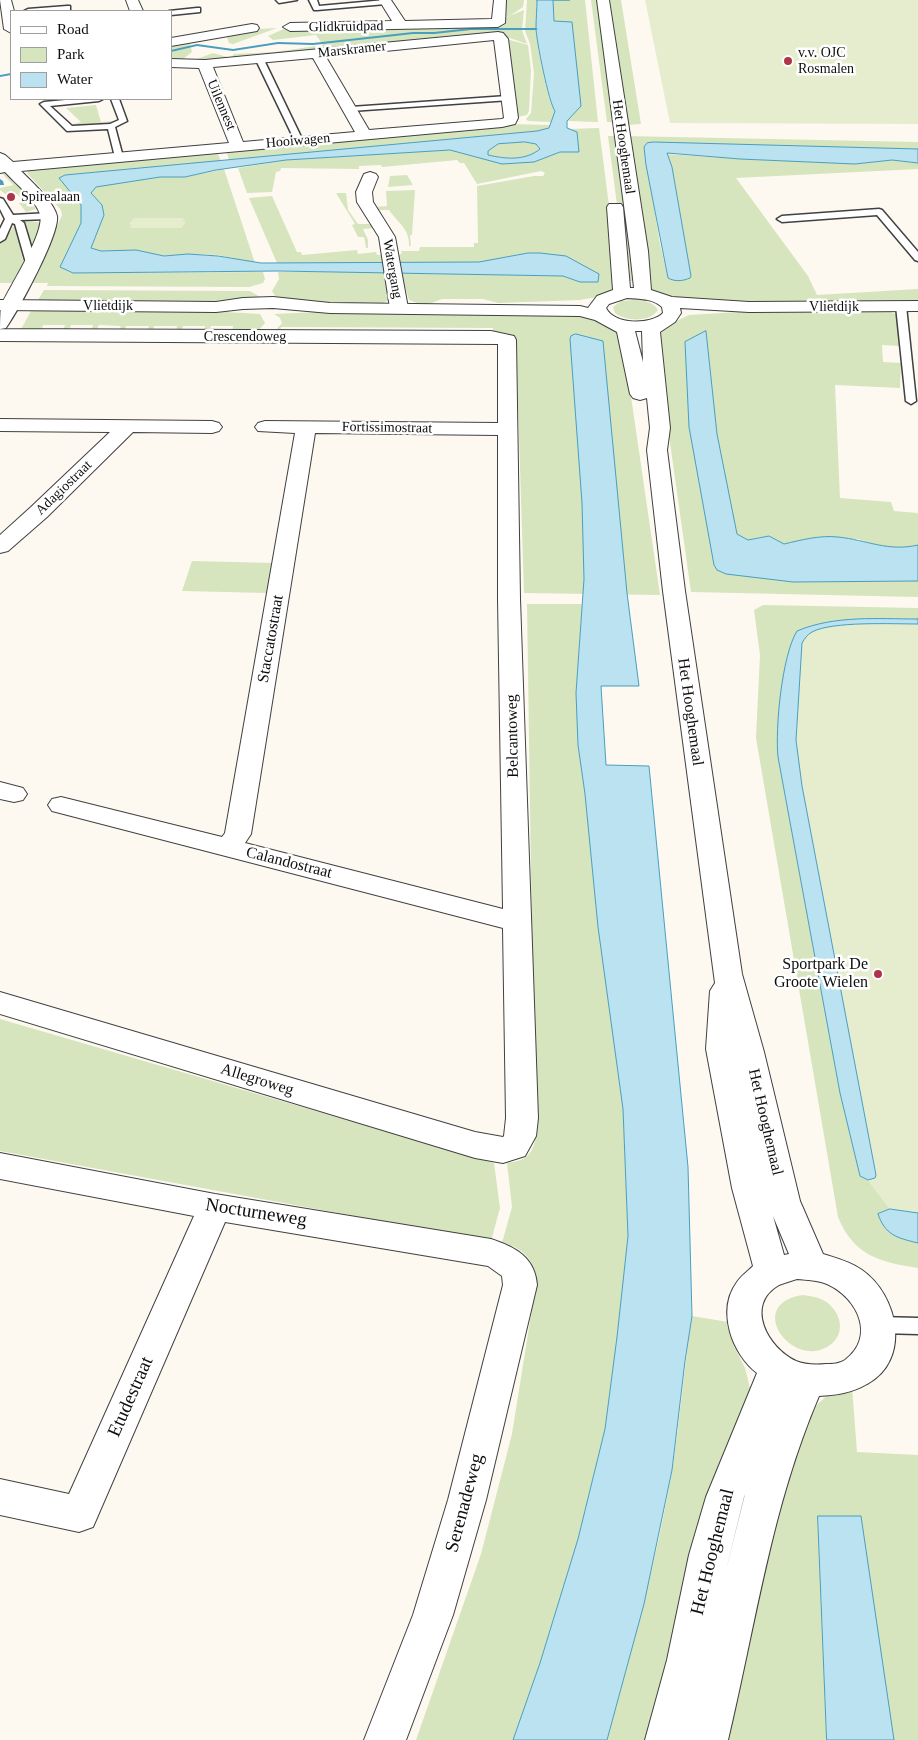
<!DOCTYPE html>
<html>
<head>
<meta charset="utf-8">
<style>
	body { margin:0 }
	#map { position:relative; width:918px; height:1740px; overflow:hidden; background:#fdf9f1; font-family:Georgia,serif }
	canvas { display:block }
	.legend { position:absolute; left:10px; top:10px; width:162px; height:90px; box-sizing:border-box; background:#fff; border:1px solid #9f9f9f; margin:0; padding:6px 9px; list-style:none; font-size:15px; color:#0e0e0e }
	.legend li { display:flex; align-items:center; gap:10px; height:25px }
	.legend b { width:25px; border:1px solid #9f9f9f }
</style>
</head>
<body>
<div id="map">
<canvas width="918" height="1740"></canvas>
<ul class="legend">
<li><b style="height:6px;background:#fff"></b>Road</li>
<li><b style="height:14px;background:#d6e5bd"></b>Park</li>
<li><b style="height:14px;background:#bae2f0"></b>Water</li>
</ul>
</div>
<script>
const ctx = document.querySelector('canvas').getContext('2d');
ctx.lineJoin = 'round';
function paint(path, color) { ctx.fillStyle = color; ctx.fill(path, 'evenodd'); }
function strokePath(path, color, width, dash) { ctx.strokeStyle = color; ctx.lineWidth = width; ctx.lineCap = dash ? 'butt' : 'round'; ctx.setLineDash(dash || []); ctx.stroke(path); }
function write(font, color, halo, rows, align = 'center') {
  ctx.font = font + ' Georgia,serif'; ctx.lineWidth = 5; ctx.setLineDash([]); ctx.textBaseline = 'middle'; ctx.strokeStyle = halo; ctx.fillStyle = color; for (const [text, x, y, turn = 0] of rows) {
    ctx.save(); ctx.translate(x, y); ctx.rotate((+turn || 0) * Math.PI / 180); ctx.textAlign = isNaN(turn) ? turn : align; if (halo) ctx.strokeText(text, 0, 0); ctx.fillText(text, 0, 0); ctx.restore();
  }
}
const green = new Path2D(`
	M 503,0 L 524,0 L 523,7 L 508,17 L 501,17 Z
	M 527,0 L 537,0 C 537,9 536,18 536,28 C 536,40 548,104 555,111 L 551,122 L 528,121 L 526,119 L 531,113 L 534,73 L 530,44 L 525,31 Z
	M 553,0 L 585,0 L 598,122 L 567,121 L 574,112 L 571,22 L 554,22 Z
	M 591,0 L 598,0 L 615,122 L 607,122 Z
	M 609,0 L 621,0 L 641,124 L 627,125 Z
	M 524,10 L 522,30 L 527,44 L 504,36 L 218,62 L 194,60 L 213,53 L 231,58 L 234,54 L 275,52 L 323,45 L 316,35 L 273,40 L 268,36 L 284,29 L 399,28 L 502,19 Z
	M 277,28 L 233,44 L 229,43 L 226,34 L 190,44 L 192,52 L 182,60 L 171,62 L 171,44 L 258,29 Z
	M 503,38 L 528,45 L 531,70 L 529,111 L 527,115 L 513,118 Z
	M 96,105 L 101,122 L 112,121 L 112,122 L 70,125 L 81,122 L 66,108 Z
	M 508,124 L 550,125 L 549,128 L 537,131 L 229,160 L 226,150 Z
	M 599,128 L 617,268 C 617,273 617,279 616,284 C 613,296 590,298 580,300 L 498,303 L 483,299 L 442,299 L 429,304 L 420,304 L 409,300 L 401,273 L 563,276 L 580,282 L 528,253 L 479,262 L 399,263 L 398,256 L 402,253 L 401,251 L 419,251 L 420,247 L 474,247 L 474,243 L 478,243 L 477,186 L 534,176 L 543,176 L 545,173 L 541,171 L 477,184 L 464,163 L 460,163 L 457,160 L 382,167 L 381,165 L 359,166 L 359,169 L 281,168 L 280,171 L 276,172 L 272,192 L 247,193 L 238,168 L 286,160 L 450,150 L 476,157 L 534,162 L 560,152 L 579,152 L 567,129 Z
	M 608,136 L 617,136 L 637,281 L 627,281 Z
	M 625,136 L 918,142 L 918,149 L 644,147 L 660,244 L 668,278 L 685,280 L 690,278 L 691,276 L 672,167 L 666,154 L 740,159 L 855,164 L 892,160 L 918,163 L 918,169 L 736,178 L 808,276 L 817,295 L 918,289 L 918,303 L 758,303 L 680,299 L 652,290 L 647,283 Z
	M 525,142 L 536,144 L 540,149 C 525,161 506,159 488,155 L 488,151 L 498,144 Z
	M 217,152 L 221,161 L 65,175 L 60,178 L 81,205 L 81,223 L 60,267 L 73,273 L 263,272 L 265,279 L 263,283 L 249,287 L 47,286 L 48,283 L 32,283 L 62,215 L 61,210 L 27,173 L 30,168 Z
	M 224,169 L 255,263 L 218,255 L 188,254 L 164,256 L 136,250 L 101,251 L 91,248 L 104,215 L 102,205 L 91,193 L 96,187 L 160,177 L 185,177 Z
	M 1,172 L 9,173 L 37,203 L 33,205 L 36,209 L 26,212 L 19,203 L 24,201 L 17,194 L 8,196 L 0,190 L 0,188 L 13,185 Z
	M 407,175 L 413,185 L 388,187 L 390,176 Z
	M 415,190 L 412,235 L 410,235 L 411,246 L 409,246 C 410,229 397,222 389,210 L 377,210 L 375,207 L 387,206 L 386,191 Z
	M 336,193 L 346,193 L 348,210 L 358,224 L 372,224 L 374,228 L 363,229 L 368,240 L 368,248 L 366,248 L 364,237 L 358,237 L 352,225 L 355,224 Z
	M 272,196 L 297,252 L 301,252 L 302,255 L 357,250 L 358,254 L 376,252 L 377,255 L 382,255 L 384,263 L 277,263 L 249,198 Z
	M 25,221 L 38,222 L 43,226 L 32,249 Z
	M 15,224 L 24,265 L 15,283 L 0,283 L 0,243 L 8,235 Z
	M 278,272 L 386,272 L 389,300 L 381,304 L 325,304 L 277,299 L 272,291 L 279,279 Z
	M 44,290 L 250,291 L 262,298 L 217,303 L 38,300 Z
	M 633,300 C 642,300 653,301 658,310 C 649,323 626,321 615,313 L 613,307 L 621,301 Z
	M 45,310 L 208,311 L 260,314 L 265,323 L 256,333 L 232,333 L 233,326 L 211,326 L 209,332 L 204,332 L 205,326 L 183,326 L 181,332 L 176,332 L 177,326 L 154,326 L 152,332 L 147,332 L 149,326 L 126,326 L 124,332 L 119,331 L 121,326 L 99,325 L 96,331 L 91,331 L 93,325 L 71,325 L 69,331 L 63,331 L 65,325 L 43,325 L 41,331 L 20,331 L 31,311 Z
	M 772,310 L 887,310 L 897,315 L 899,320 L 899,346 L 882,345 L 883,362 L 901,363 L 900,388 L 835,385 L 840,498 L 891,502 L 894,511 L 918,513 L 918,545 L 906,548 L 881,547 L 858,539 L 809,539 L 784,544 L 769,536 L 748,540 L 737,534 L 717,434 L 706,331 L 714,565 L 793,582 L 918,581 L 918,597 L 691,592 L 655,336 L 664,327 L 689,315 Z
	M 319,312 L 575,314 L 592,319 L 622,335 L 660,595 L 524,593 L 516,341 L 493,334 L 493,328 L 281,327 L 280,333 L 275,331 L 282,323 L 280,318 L 274,314 Z
	M 192,561 L 274,563 L 268,593 L 182,591 Z
	M 527,604 L 582,604 L 576,693 L 578,745 L 585,794 L 598,927 L 623,1109 L 628,1236 L 617,1337 L 605,1429 L 578,1539 L 540,1663 L 513,1740 L 416,1740 L 481,1554 L 512,1434 L 537,1277 C 531,1257 523,1248 502,1243 L 512,1207 L 507,1163 C 523,1161 531,1157 535,1141 Z
	M 763,605 L 918,608 L 918,619 L 854,620 L 778,757 L 840,1093 L 860,1176 L 868,1180 L 890,1209 L 878,1214 L 918,1243 L 918,1268 C 880,1262 854,1256 838,1217 L 756,738 L 760,655 L 754,610 Z
	M 0,1019 L 494,1163 L 500,1208 L 491,1241 L 0,1151 Z
	M 803,1295 C 810,1296 818,1297 825,1301 C 842,1312 847,1336 827,1347 C 790,1368 745,1303 803,1295 Z
	M 692,1316 L 728,1322 L 734,1346 L 745,1368 L 750,1388 L 737,1442 L 652,1740 L 607,1740 C 632,1651 656,1562 672,1471 C 680,1419 684,1367 692,1316 Z
	M 852,1387 L 857,1452 L 918,1455 L 918,1740 L 894,1740 L 861,1517 L 818,1516 L 827,1740 L 718,1740 L 775,1503 L 812,1409 L 829,1394 Z`);
const pitch = new Path2D(`
	M 645,0 L 918,0 L 918,124 L 670,123 Z
	M 134,218 L 184,218 L 183,221 L 186,221 L 182,228 L 130,228 L 131,224 L 129,224 Z
	M 918,624 L 918,1213 L 890,1209 L 868,1180 L 874,1178 L 876,1175 L 802,786 L 796,740 L 802,643 C 805,638 807,635 812,632 C 832,621 893,624 918,624 Z`);
const water = new Path2D(`
	M 537,0 L 570,0 L 553,0 L 554,21 L 572,22 L 581,106 L 567,121 L 567,128 L 577,132 L 579,152 L 560,152 L 534,162 L 502,164 L 450,150 L 286,160 L 216,170 L 185,177 L 160,177 L 96,187 L 91,193 L 102,205 L 104,215 L 91,248 L 101,251 L 136,250 L 164,256 L 188,254 L 218,256 L 261,263 L 479,262 L 528,253 L 540,253 L 566,256 L 599,274 L 598,282 L 580,282 L 563,276 L 278,271 L 73,273 L 60,267 L 81,223 L 81,205 L 59,178 L 65,175 L 537,131 L 549,128 L 555,111 C 549,104 536,39 536,28 C 536,18 537,9 537,0 ZM 525,142 L 536,144 L 540,149 C 525,161 506,159 488,155 L 488,151 L 498,144 Z
	M 654,142 L 918,149 L 918,163 L 892,160 L 855,164 L 740,159 L 667,153 L 672,167 L 691,276 L 690,278 C 683,281 675,282 668,278 L 646,165 L 644,147 L 647,143 Z
	M 706,331 L 717,434 L 737,534 L 748,540 L 769,536 L 784,544 C 801,540 820,535 838,537 C 867,540 888,552 918,545 L 918,581 L 793,582 L 726,574 L 717,570 L 714,565 L 689,427 L 685,342 Z
	M 576,334 L 603,341 L 627,593 L 639,686 L 601,686 L 606,765 L 649,766 L 688,1167 L 692,1316 L 685,1361 L 672,1470 L 644,1604 L 607,1740 L 513,1740 L 540,1663 L 578,1539 L 605,1429 L 617,1337 L 628,1236 L 623,1109 L 598,927 L 585,794 L 578,745 L 576,693 L 584,579 L 582,503 L 570,339 L 571,336 Z
	M 918,619 L 918,624 C 893,624 832,621 812,632 C 807,635 805,638 802,643 L 796,740 L 802,786 L 876,1175 L 875,1178 L 868,1180 L 860,1176 L 840,1093 L 778,757 C 775,728 782,655 797,631 C 835,615 878,619 918,619 Z
	M 890,1209 L 918,1213 L 918,1243 C 897,1238 885,1235 878,1214 Z
	M 818,1516 L 861,1516 L 894,1740 L 827,1740 Z`);
const stream = new Path2D(`
	M 471,28 L 536,28 L 538,29 L 536,30 L 471,30 L 434,34 L 413,34 L 313,45 L 278,44 L 233,51 L 197,46 L 171,52 L 171,50 L 197,44 L 233,49 L 278,42 L 313,43 L 413,32 L 434,32 Z
	M 11,73 L 11,75 L 0,77 L 0,75 Z
	M 0,179 L 3,181 L 4,185 L 0,185 Z`);
const service = new Path2D(`
	M 276,0 L 297,0 L 279,3 Z
	M 309,0 L 317,0 L 319,6 L 385,0 L 390,2 L 386,4 L 317,10 L 314,10 Z
	M 67,6 L 70,6 L 70,10 L 24,11 L 28,9 Z
	M 197,8 L 200,8 L 200,12 L 171,15 L 171,11 L 169,11 Z
	M 257,58 L 264,60 L 303,141 L 302,143 L 295,141 L 256,60 Z
	M 507,96 L 510,96 L 510,100 L 351,111 L 347,109 L 351,107 Z
	M 76,99 L 103,99 L 99,101 L 50,106 L 72,126 L 110,124 L 119,120 L 111,99 L 119,99 L 127,121 L 115,127 L 123,157 L 122,159 L 115,157 L 108,129 L 67,131 L 40,104 L 44,102 Z
	M 0,198 L 3,199 L 13,215 L 49,213 L 54,216 L 49,219 L 20,220 L 24,223 L 36,263 L 34,265 L 31,266 L 26,263 L 15,224 L 12,223 L 5,239 L 0,242 L 0,229 L 5,219 L 0,209 Z
	M 879,209 L 882,210 L 918,252 L 918,261 L 915,260 L 877,215 L 782,222 L 777,219 L 782,216 Z
	M 901,303 L 906,306 L 916,401 L 911,404 L 906,401 L 896,306 Z
	M 879,1317 L 918,1318 L 918,1334 L 879,1333 L 872,1331 L 869,1325 L 872,1319 Z`);
const minor = new Path2D(`
	M 0,0 L 11,0 L 14,11 L 11,11 L 11,33 L 4,29 Z
	M 126,0 L 138,0 L 143,11 L 130,11 Z
	M 379,0 L 391,0 L 405,21 L 492,19 L 494,0 L 506,0 L 505,23 L 498,27 L 290,31 L 283,27 L 290,23 L 392,21 Z
	M 252,24 L 257,25 L 259,28 L 257,31 L 171,46 L 171,38 Z
	M 498,32 L 503,33 L 508,39 L 518,118 L 515,124 L 502,127 L 21,171 C 31,181 54,202 57,216 C 60,234 18,311 6,328 L 0,329 L 491,331 L 514,336 L 516,340 L 520,599 L 538,1118 L 536,1136 L 525,1156 L 503,1163 L 475,1158 L 0,1014 L 0,992 L 475,1132 L 503,1137 L 504,1136 L 506,1118 L 503,928 L 52,811 L 48,805 L 52,799 L 61,797 L 222,837 L 225,833 L 295,433 L 258,431 L 255,427 L 258,423 L 265,421 L 498,423 L 498,344 L 0,341 C 0,330 0,315 1,306 C 9,287 46,232 40,214 C 34,198 16,184 5,172 L 0,173 L 0,153 L 5,155 L 13,162 L 229,143 L 199,68 L 171,67 L 171,59 L 205,60 ZM 494,40 L 504,118 L 502,119 L 369,130 L 326,57 ZM 313,58 L 355,132 L 243,142 L 213,67 ZM 315,433 L 498,435 L 498,599 L 503,909 L 245,843 L 251,834 Z
	M 370,172 L 376,174 L 378,177 L 372,192 L 373,202 L 395,237 L 408,308 L 405,312 L 399,313 L 393,312 L 390,308 L 379,237 L 357,202 L 356,192 L 364,174 Z
	M 0,419 L 212,421 L 219,423 L 222,427 L 219,431 L 212,433 L 133,432 L 47,517 L 8,551 L 0,553 L 0,535 L 31,507 L 110,432 L 0,431 Z
	M 0,782 L 23,788 L 27,794 L 23,800 L 14,802 L 0,799 Z
	M 0,1153 L 215,1194 L 491,1239 C 515,1247 535,1257 537,1285 L 486,1500 L 453,1615 L 406,1740 L 364,1740 L 413,1615 L 448,1500 L 503,1285 L 502,1276 L 488,1266 L 225,1222 L 93,1527 L 79,1532 L 0,1515 L 0,1479 L 69,1494 L 194,1216 L 0,1179 Z`);
const tertiary = new Path2D(`
	M 597,0 L 609,0 L 648,251 L 651,290 L 672,297 L 749,302 L 918,301 L 918,311 L 749,312 L 680,308 L 681,313 L 675,322 L 660,332 L 670,428 L 667,450 L 685,591 L 742,974 L 764,1052 L 800,1201 L 823,1254 C 836,1258 851,1262 862,1270 C 898,1295 912,1360 867,1384 C 852,1393 836,1395 819,1396 C 771,1508 756,1623 728,1740 L 645,1740 L 667,1660 L 689,1555 L 706,1497 L 757,1373 C 732,1354 716,1310 737,1282 C 741,1276 748,1271 753,1266 L 732,1188 L 706,1049 L 710,991 L 715,983 L 663,591 L 647,450 L 650,428 L 647,398 L 640,400 L 633,398 L 630,394 L 617,332 L 595,320 L 580,316 L 330,313 L 273,308 L 243,309 L 216,312 L 0,310 L 0,300 L 216,302 L 243,298 L 273,297 L 330,303 L 580,306 L 588,308 L 597,296 L 613,290 L 607,207 L 609,204 L 621,204 L 623,207 L 630,288 L 634,288 L 630,251 ZM 627,298 C 639,299 652,298 662,307 L 663,313 C 651,325 614,325 606,308 L 609,304 ZM 635,331 L 642,331 L 643,362 ZM 773,1216 L 789,1254 L 784,1255 ZM 797,1279 C 807,1280 818,1280 827,1284 C 858,1298 876,1337 845,1360 C 839,1364 833,1364 826,1364 C 815,1365 806,1365 796,1361 C 768,1348 744,1305 779,1285 C 784,1283 791,1281 797,1279 ZM 745,1494 L 725,1574 L 744,1497 Z`);
const markers = [
	[788,61,5,"#b03449"],
	[11,197,5,"#b03449"],
	[878,974,5,"#b03449"]
];
const farStreetnames = [
	["Glidkruidpad",346,27,-1],
	["Marskramer",352,50,-6],
	["Uilennest",221,105,67],
	["Hooiwagen",298,141,-5],
	["Het Hooghemaal",623,147,82],
	["Watergang",392,269,80],
	["Vlietdijk",108,306],
	["Vlietdijk",834,307],
	["Crescendoweg",245,337],
	["Fortissimostraat",387,428,1],
	["Adagiostraat",64,488,-44]
];
const farPoinames = [
	["v.v. OJC",798,53],
	["Rosmalen",798,69],
	["Spirealaan",21,197]
];
const streetNames = [
	["Staccatostraat",271,639,-80],
	["Het Hooghemaal",690,712,82],
	["Belcantoweg",513,736,-91],
	["Calandostraat",289,863,14],
	["Allegroweg",257,1080,17],
	["Het Hooghemaal",765,1122,77]
];
const poiNames = [
	["Sportpark De",868,965],
	["Groote Wielen",868,983]
];
const nearStreetnames = [
	["Nocturneweg",256,1213,9],
	["Etudestraat",131,1397,-66],
	["Serenadeweg",465,1503,-75],
	["Het Hooghemaal",713,1552,-76]
];
paint(green, '#d6e5bd');
paint(pitch, '#e6edce');
paint(water, '#bae2f0');
strokePath(water, '#499ebf', 1);
paint(stream, '#499ebf');
strokePath(service, '#414141', 3);
strokePath(minor, '#414141', 2);
strokePath(tertiary, '#414141', 2);
paint(service, '#fff');
paint(minor, '#fff');
paint(tertiary, '#fff');
for (const [x, y, r, color] of markers) { const dot = new Path2D(); dot.arc(x, y, r, 0, 2 * Math.PI); ctx.fillStyle = color; ctx.fill(dot); strokePath(dot, '#fff', 2); }
write('14px', '#0e0e0e', '#fff', farStreetnames);
write('14px', '#0e0e0e', '#fff', farPoinames, 'left');
write('16px', '#0e0e0e', '#fff', streetNames);
write('16px', '#0e0e0e', '#fff', poiNames, 'right');
write('19px', '#0e0e0e', '#fff', nearStreetnames);
</script>
</body>
</html>
